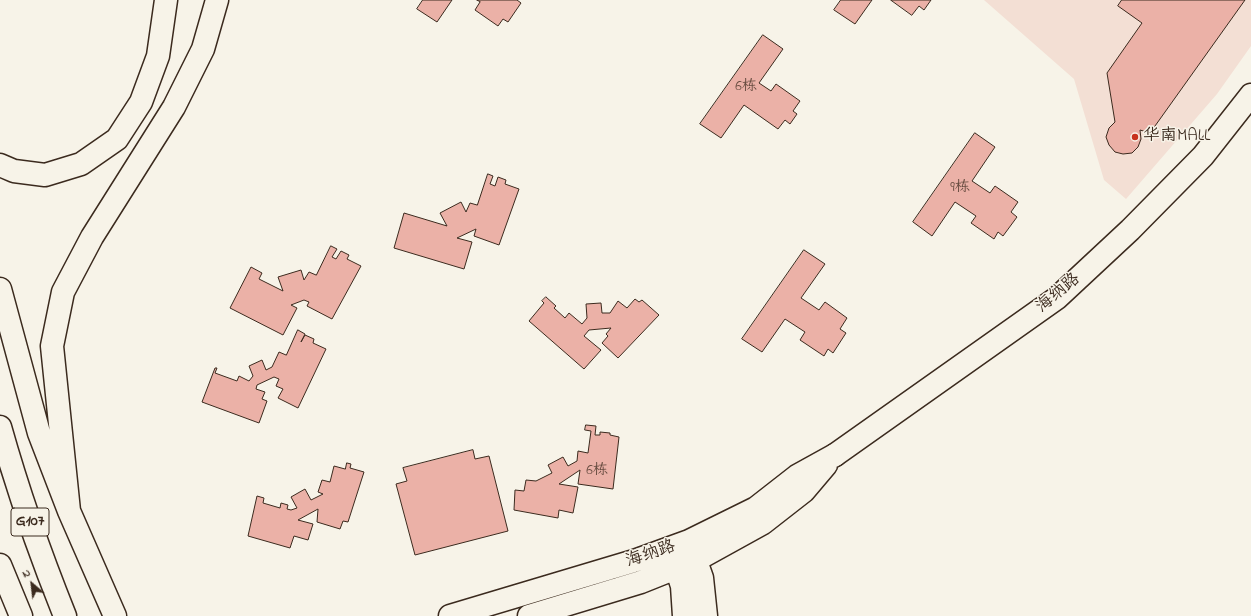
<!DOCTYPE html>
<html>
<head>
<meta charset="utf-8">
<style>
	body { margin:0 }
	#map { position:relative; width:1251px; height:616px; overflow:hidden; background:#f7f3e8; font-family:"Indie Flower",sans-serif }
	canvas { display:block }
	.north { position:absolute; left:12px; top:564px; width:40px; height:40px; -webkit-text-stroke:3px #f7f3e8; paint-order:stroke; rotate:332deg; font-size:11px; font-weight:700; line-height:16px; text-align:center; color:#3b2a1e }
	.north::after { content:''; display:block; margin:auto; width:14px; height:18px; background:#3b2a1e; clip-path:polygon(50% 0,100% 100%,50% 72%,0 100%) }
</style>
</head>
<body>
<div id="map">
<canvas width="1251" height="616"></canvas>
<div class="north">N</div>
</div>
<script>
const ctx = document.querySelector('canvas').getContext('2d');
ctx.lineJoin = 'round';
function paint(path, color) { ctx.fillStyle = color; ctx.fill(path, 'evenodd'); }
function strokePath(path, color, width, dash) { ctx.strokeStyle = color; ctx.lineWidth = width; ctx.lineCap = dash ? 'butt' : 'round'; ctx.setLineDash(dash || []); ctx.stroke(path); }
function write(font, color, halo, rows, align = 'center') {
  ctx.font = font + ' "Indie Flower","LXGW WenKai TC",sans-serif'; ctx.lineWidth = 3; ctx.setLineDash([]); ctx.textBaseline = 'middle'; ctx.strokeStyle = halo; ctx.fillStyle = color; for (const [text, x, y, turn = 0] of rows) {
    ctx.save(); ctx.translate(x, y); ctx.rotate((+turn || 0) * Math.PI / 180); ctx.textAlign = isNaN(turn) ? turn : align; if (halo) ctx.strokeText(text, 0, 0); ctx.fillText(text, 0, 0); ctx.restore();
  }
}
const built = new Path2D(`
	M 984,0 L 1251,0 L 1251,46 L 1217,94 L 1126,199 L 1104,180 L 1074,79 Z`);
const building = new Path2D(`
	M 423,0 L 452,0 L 437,22 L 417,9 Z
	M 477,0 L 517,0 L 521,3 L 508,22 L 503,19 L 498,26 L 475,10 L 480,2 Z
	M 841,0 L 872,0 L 855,24 L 834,10 Z
	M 891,0 L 931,0 L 924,10 L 919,6 L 912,15 Z
	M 1122,0 L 1245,0 L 1150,133 L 1140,130 L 1141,139 L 1138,147 L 1132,153 L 1123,154 L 1115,152 L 1109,145 L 1106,137 L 1109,128 L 1115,122 L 1107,73 L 1142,23 L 1118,6 Z
	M 763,35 L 783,49 L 759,83 L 771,91 L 776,84 L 800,101 L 793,111 L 797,114 L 790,124 L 785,120 L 778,129 L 744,105 L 721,138 L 700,124 Z
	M 975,133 L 995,147 L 972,181 L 990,193 L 995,186 L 1018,202 L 1011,212 L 1017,217 L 1003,236 L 998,232 L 994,239 L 971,223 L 976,216 L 955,202 L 932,236 L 913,222 Z
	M 488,174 L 493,176 L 490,184 L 495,186 L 498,177 L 506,180 L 505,184 L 519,189 L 499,245 L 474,236 L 476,229 L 457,238 L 472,242 L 464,269 L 394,248 L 404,213 L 447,226 L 440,213 L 461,202 L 466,212 L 470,203 L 477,205 Z
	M 331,246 L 337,249 L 332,257 L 336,259 L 341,251 L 349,255 L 347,259 L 361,266 L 332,319 L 307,306 L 309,302 L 304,300 L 291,305 L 297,308 L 283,335 L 230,308 L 251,267 L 262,273 L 259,279 L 283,291 L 278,277 L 301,270 L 304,280 L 309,272 L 316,275 Z
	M 804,250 L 825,264 L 801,298 L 819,310 L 825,302 L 847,318 L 840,329 L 846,333 L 833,353 L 828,349 L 824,356 L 800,340 L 805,332 L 785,319 L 762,352 L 742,339 Z
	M 546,297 L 556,306 L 554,308 L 565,318 L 569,313 L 582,324 L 587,318 L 586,304 L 601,303 L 602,313 L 610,313 L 618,301 L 627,308 L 635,299 L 639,302 L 642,300 L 659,315 L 618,358 L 602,343 L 608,336 L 606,334 L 611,328 L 589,330 L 584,336 L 601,350 L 584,369 L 529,321 L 544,303 L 542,301 Z
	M 298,330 L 305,334 L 301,342 L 305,335 L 314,339 L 313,343 L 326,349 L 298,408 L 278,398 L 283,389 L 276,386 L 279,379 L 274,377 L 257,385 L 256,389 L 265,392 L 262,399 L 267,401 L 259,423 L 202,402 L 215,368 L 217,368 L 215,373 L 237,381 L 239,376 L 249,381 L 253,376 L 249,366 L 262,360 L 266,370 L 272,367 L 279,352 L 286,355 Z
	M 586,425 L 596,426 L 595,435 L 600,435 L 600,432 L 610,433 L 610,435 L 619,437 L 613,489 L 578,484 L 580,470 L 559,484 L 578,487 L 573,513 L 559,510 L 558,518 L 514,510 L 515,490 L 524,491 L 526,480 L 536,481 L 552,473 L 548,465 L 563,457 L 568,466 L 577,461 L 578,451 L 588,453 L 591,431 L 585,430 Z
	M 473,450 L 475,459 L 489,456 L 508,531 L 415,555 L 396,484 L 407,481 L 403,468 Z
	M 347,463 L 351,464 L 350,468 L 364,472 L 348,522 L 343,521 L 340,529 L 317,522 L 318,509 L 298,520 L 313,524 L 308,540 L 294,536 L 290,548 L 248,536 L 257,496 L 264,498 L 263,503 L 280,508 L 281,503 L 288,505 L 287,509 L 291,510 L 297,508 L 291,497 L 305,489 L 311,500 L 323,494 L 318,492 L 322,480 L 330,482 L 334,466 L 345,469 Z`);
const minor = new Path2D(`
	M 835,455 L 1057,298 L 1130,230 L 1203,156 L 1251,95`);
const tertiary = new Path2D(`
	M 691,547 L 702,578 L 706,616
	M 672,555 L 682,586 L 684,616
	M 450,616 L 634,561 L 689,541 L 756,508 L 797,476 L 835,455
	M 529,616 L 641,582 L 696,560 L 763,523 L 804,491 L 826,465`);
const trunk = new Path2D(`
	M 0,165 L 14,171 L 45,175 L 81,164 L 117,139 L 141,102 L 158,56 L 166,0
	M 0,289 L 39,433 L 69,511 L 115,616
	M 0,427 C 18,491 40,554 65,616
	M 69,511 L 52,346 L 63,292 L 92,237 L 174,107 L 203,49 L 217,0
	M 0,565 L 21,616`);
const markers = [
	[1135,137,4,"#c8321e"]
];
const numberNames = [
	["6栋",746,88],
	["9栋",960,189],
	["6栋",597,472]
];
const shields = [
	[30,522,38]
];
const shieldNames = [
	["G107",30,522]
];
const poiNames = [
	["华南MALL",1143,137]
];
const streetNames = [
	["海纳路",1059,294,-40],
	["海纳路",651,555,-19]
];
paint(built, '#f3dfd4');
paint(building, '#ebb1a7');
strokePath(building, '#3b2a1e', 1);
strokePath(minor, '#3b2a1e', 25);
strokePath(tertiary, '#3b2a1e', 25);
strokePath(trunk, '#3b2a1e', 25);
strokePath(minor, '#f7f3e8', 22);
strokePath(tertiary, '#f7f3e8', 22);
strokePath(trunk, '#f7f3e8', 22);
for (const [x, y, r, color] of markers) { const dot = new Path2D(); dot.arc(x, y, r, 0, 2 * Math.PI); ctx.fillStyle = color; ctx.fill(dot); strokePath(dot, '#f7f3e8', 1.5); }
write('15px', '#674c40', null, numberNames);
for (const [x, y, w] of shields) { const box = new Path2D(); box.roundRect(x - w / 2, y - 14, w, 28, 3); ctx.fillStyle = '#f7f3e8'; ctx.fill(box); strokePath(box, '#3b2a1e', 1); }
write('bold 16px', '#3b2a1e', null, shieldNames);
write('17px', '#3b2a1e', '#f7f3e8', poiNames, 'left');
write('17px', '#3b2a1e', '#f7f3e8', streetNames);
</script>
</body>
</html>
